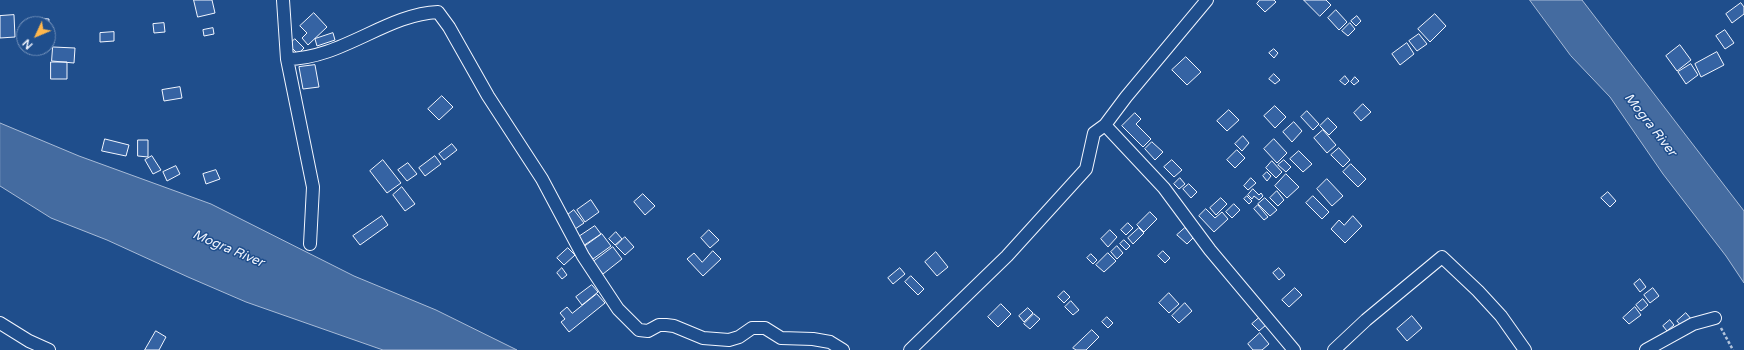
<!DOCTYPE html>
<html>
<head>
<meta charset="utf-8">
<style>
	body { margin:0 }
	#map { position:relative; width:1744px; height:350px; overflow:hidden; background:#1f4e8c; font-family:"Varela Round",sans-serif }
	canvas { display:block }
	.north { position:absolute; left:16px; top:16px; width:40px; height:40px; box-sizing:border-box; background:#1f4e8c; border:1px solid #7391ba; border-radius:50%; rotate:226deg; font-size:11px; font-weight:700; line-height:16px; text-align:center; color:#f2f6ff }
	.north::after { content:''; display:block; margin:auto; width:14px; height:18px; background:#ffb74d; clip-path:polygon(50% 0,100% 100%,50% 72%,0 100%) }
</style>
</head>
<body>
<div id="map">
<canvas width="1744" height="350"></canvas>
<div class="north">N</div>
</div>
<script>
const ctx = document.querySelector('canvas').getContext('2d');
ctx.lineJoin = 'round';
function paint(path, color) { ctx.fillStyle = color; ctx.fill(path, 'evenodd'); }
function strokePath(path, color, width, dash) { ctx.strokeStyle = color; ctx.lineWidth = width; ctx.lineCap = dash ? 'butt' : 'round'; ctx.setLineDash(dash || []); ctx.stroke(path); }
function write(font, color, halo, rows, align = 'center') {
  ctx.font = font + ' "Varela Round",sans-serif'; ctx.lineWidth = 3; ctx.setLineDash([]); ctx.textBaseline = 'middle'; ctx.strokeStyle = halo; ctx.fillStyle = color; for (const [text, x, y, turn = 0] of rows) {
    ctx.save(); ctx.translate(x, y); ctx.rotate((+turn || 0) * Math.PI / 180); ctx.textAlign = isNaN(turn) ? turn : align; if (halo) ctx.strokeText(text, 0, 0); ctx.fillText(text, 0, 0); ctx.restore();
  }
}
const water = new Path2D(`
	M 1530,0 L 1582,0 L 1744,211 L 1744,283 L 1726,256 L 1663,174 L 1610,97 L 1571,56 Z
	M 0,123 L 79,156 L 211,204 L 354,276 L 436,310 L 517,350 L 383,350 L 246,302 L 188,277 L 107,240 L 51,218 L 0,186 Z`);
const building = new Path2D(`
	M 194,0 L 212,0 L 215,13 L 198,17 Z
	M 1260,0 L 1274,0 L 1276,2 L 1265,12 L 1257,4 Z
	M 1304,0 L 1326,0 L 1331,5 L 1320,16 Z
	M 1741,3 L 1744,7 L 1744,14 L 1732,23 L 1726,14 Z
	M 1336,10 L 1347,22 L 1339,30 L 1328,18 Z
	M 314,13 L 327,27 L 308,45 L 302,38 L 307,33 L 300,26 Z
	M 1435,14 L 1446,26 L 1430,42 L 1418,29 Z
	M 14,15 L 15,37 L 0,38 L 0,16 Z
	M 1357,16 L 1361,21 L 1356,26 L 1351,21 Z
	M 38,18 L 49,19 L 48,32 L 48,24 L 38,24 Z
	M 164,23 L 165,32 L 154,33 L 153,24 Z
	M 1350,23 L 1355,29 L 1348,36 L 1342,31 Z
	M 213,28 L 214,34 L 204,36 L 203,30 Z
	M 1725,30 L 1734,43 L 1725,49 L 1716,36 Z
	M 114,32 L 114,41 L 100,42 L 100,33 Z
	M 333,33 L 335,40 L 317,46 L 315,39 Z
	M 1419,34 L 1427,44 L 1417,51 L 1409,41 Z
	M 295,39 L 304,48 L 298,54 L 289,45 Z
	M 1407,43 L 1414,54 L 1400,65 L 1392,54 Z
	M 1680,45 L 1691,60 L 1677,71 L 1666,56 Z
	M 53,47 L 75,48 L 74,63 L 52,61 Z
	M 1274,49 L 1278,53 L 1274,58 L 1269,53 Z
	M 1717,52 L 1724,65 L 1701,77 L 1695,64 Z
	M 1186,57 L 1201,72 L 1187,85 L 1172,70 Z
	M 51,62 L 67,62 L 67,79 L 51,79 Z
	M 1691,64 L 1698,75 L 1686,84 L 1678,72 Z
	M 315,65 L 319,87 L 303,89 L 299,67 Z
	M 1274,74 L 1280,80 L 1275,84 L 1269,79 Z
	M 1345,76 L 1349,81 L 1345,85 L 1340,81 Z
	M 1355,77 L 1359,81 L 1354,85 L 1351,82 Z
	M 180,87 L 182,98 L 164,101 L 162,90 Z
	M 442,96 L 453,107 L 439,120 L 428,109 Z
	M 1363,104 L 1371,112 L 1361,121 L 1354,113 Z
	M 1275,106 L 1286,117 L 1275,128 L 1264,116 Z
	M 1229,110 L 1239,120 L 1227,131 L 1217,121 Z
	M 1307,111 L 1319,124 L 1313,130 L 1301,117 Z
	M 1135,113 L 1141,119 L 1136,124 L 1151,139 L 1143,147 L 1122,126 Z
	M 1328,118 L 1337,127 L 1329,135 L 1320,126 Z
	M 1294,122 L 1302,131 L 1292,142 L 1283,132 Z
	M 1323,130 L 1336,145 L 1327,153 L 1314,138 Z
	M 1243,136 L 1249,143 L 1242,151 L 1235,144 Z
	M 105,139 L 129,145 L 126,156 L 102,151 Z
	M 1274,139 L 1287,153 L 1277,163 L 1264,149 Z
	M 138,140 L 148,140 L 148,157 L 138,156 Z
	M 1152,142 L 1163,152 L 1155,160 L 1145,149 Z
	M 452,144 L 457,150 L 444,160 L 439,154 Z
	M 1339,148 L 1350,160 L 1343,167 L 1331,155 Z
	M 1237,150 L 1245,158 L 1235,168 L 1227,160 Z
	M 1299,151 L 1312,164 L 1303,172 L 1290,159 Z
	M 152,156 L 161,170 L 153,174 L 145,160 Z
	M 435,156 L 441,164 L 425,176 L 419,168 Z
	M 383,160 L 401,183 L 387,193 L 370,171 Z
	M 1172,160 L 1182,170 L 1174,177 L 1164,167 Z
	M 1284,160 L 1291,167 L 1286,172 L 1278,165 Z
	M 1272,161 L 1282,172 L 1276,178 L 1266,168 Z
	M 408,163 L 417,174 L 407,181 L 398,170 Z
	M 1351,164 L 1366,179 L 1358,187 L 1343,172 Z
	M 176,166 L 180,174 L 167,181 L 163,172 Z
	M 216,170 L 220,179 L 206,184 L 203,174 Z
	M 1267,172 L 1271,176 L 1267,181 L 1263,176 Z
	M 1286,174 L 1299,187 L 1287,198 L 1275,186 Z
	M 1180,178 L 1185,184 L 1179,189 L 1174,184 Z
	M 1251,178 L 1256,183 L 1248,190 L 1244,186 Z
	M 1327,179 L 1343,196 L 1332,206 L 1317,189 Z
	M 1189,184 L 1197,192 L 1191,198 L 1183,189 Z
	M 402,187 L 415,204 L 405,211 L 393,195 Z
	M 1253,189 L 1259,195 L 1261,193 L 1263,196 L 1259,200 L 1254,196 L 1252,199 L 1248,195 Z
	M 1277,191 L 1284,200 L 1278,206 L 1270,198 Z
	M 1608,192 L 1616,201 L 1610,207 L 1601,198 Z
	M 643,194 L 655,206 L 645,215 L 634,202 Z
	M 1247,196 L 1252,201 L 1249,204 L 1244,199 Z
	M 1313,196 L 1329,212 L 1322,219 L 1306,203 Z
	M 1221,198 L 1227,204 L 1216,215 L 1210,208 Z
	M 1265,198 L 1277,210 L 1270,216 L 1258,204 Z
	M 591,200 L 599,212 L 585,222 L 577,210 Z
	M 1234,204 L 1240,210 L 1232,218 L 1226,212 Z
	M 1258,205 L 1268,217 L 1264,220 L 1254,209 Z
	M 1206,209 L 1215,218 L 1222,212 L 1228,219 L 1214,232 L 1199,216 Z
	M 574,210 L 584,223 L 575,229 L 565,217 Z
	M 1150,212 L 1157,219 L 1144,232 L 1137,225 Z
	M 382,216 L 388,225 L 360,245 L 353,236 Z
	M 1353,216 L 1362,226 L 1345,243 L 1331,229 L 1339,220 L 1344,225 Z
	M 1128,223 L 1133,228 L 1126,235 L 1121,230 Z
	M 595,226 L 601,234 L 583,246 L 577,238 Z
	M 1139,228 L 1144,233 L 1133,244 L 1128,238 Z
	M 1185,228 L 1194,237 L 1187,244 L 1177,235 Z
	M 709,230 L 719,240 L 710,248 L 701,238 Z
	M 1110,230 L 1117,237 L 1108,247 L 1101,239 Z
	M 616,232 L 622,239 L 615,245 L 609,239 Z
	M 602,234 L 611,246 L 593,259 L 584,247 Z
	M 625,237 L 634,247 L 625,255 L 616,246 Z
	M 1124,240 L 1130,246 L 1126,250 L 1120,244 Z
	M 1117,246 L 1123,253 L 1117,259 L 1111,252 Z
	M 613,247 L 622,259 L 603,274 L 593,262 Z
	M 568,248 L 575,255 L 564,265 L 557,258 Z
	M 713,251 L 721,259 L 703,276 L 687,259 L 694,253 L 702,262 Z
	M 1163,251 L 1170,258 L 1165,263 L 1158,256 Z
	M 936,252 L 948,267 L 937,276 L 925,262 Z
	M 1108,253 L 1116,261 L 1104,272 L 1096,265 Z
	M 1091,254 L 1097,260 L 1093,264 L 1087,258 Z
	M 562,268 L 567,275 L 562,279 L 557,273 Z
	M 900,268 L 905,274 L 893,284 L 888,278 Z
	M 1279,268 L 1285,275 L 1279,280 L 1273,273 Z
	M 911,276 L 924,289 L 918,295 L 905,282 Z
	M 1640,279 L 1646,287 L 1640,292 L 1634,284 Z
	M 592,285 L 598,292 L 582,305 L 576,297 Z
	M 1295,288 L 1302,295 L 1289,307 L 1282,300 Z
	M 1653,288 L 1659,296 L 1650,303 L 1644,295 Z
	M 1064,291 L 1070,297 L 1064,303 L 1058,297 Z
	M 1169,293 L 1179,304 L 1169,313 L 1159,303 Z
	M 597,294 L 605,303 L 569,332 L 561,322 L 565,319 L 560,313 L 567,307 L 572,313 Z
	M 1643,299 L 1648,305 L 1641,311 L 1636,305 Z
	M 1071,301 L 1079,310 L 1073,315 L 1065,307 Z
	M 1185,303 L 1192,311 L 1179,323 L 1172,316 Z
	M 1001,304 L 1011,314 L 998,327 L 988,317 Z
	M 1635,307 L 1641,315 L 1629,324 L 1623,318 Z
	M 1028,308 L 1033,313 L 1024,322 L 1019,316 Z
	M 1686,313 L 1692,320 L 1682,327 L 1677,321 Z
	M 1034,314 L 1040,319 L 1030,329 L 1024,324 Z
	M 1412,316 L 1422,328 L 1407,341 L 1397,329 Z
	M 1107,317 L 1113,323 L 1108,328 L 1102,322 Z
	M 1259,318 L 1266,325 L 1259,331 L 1252,324 Z
	M 1670,320 L 1674,325 L 1667,331 L 1663,326 Z
	M 1092,330 L 1099,337 L 1086,350 L 1076,350 L 1073,348 Z
	M 156,331 L 166,337 L 159,350 L 145,350 Z
	M 1260,333 L 1269,344 L 1262,350 L 1253,350 L 1248,344 Z`);
const path = new Path2D(`
	M 1721,328 L 1733,350`);
const minor = new Path2D(`
	M 283,0 L 287,59 L 313,187 L 310,244
	M 287,59 C 341,59 387,14 438,12 L 449,27 L 488,96 L 542,179 L 583,256 L 618,309 L 639,330 L 648,331 L 659,325 L 666,325 L 674,326 L 703,338 L 729,340 L 739,337 L 752,328 L 765,328 L 781,338 L 813,339 L 830,342 L 843,350
	M 1105,125 L 1164,188 L 1210,250 L 1294,350
	M 0,323 L 29,341 L 49,350
	M 910,350 L 1007,256 L 1086,169 L 1094,133 L 1105,125 L 1126,97 L 1207,0
	M 1334,350 L 1366,320 L 1442,257 L 1478,291 L 1501,316 L 1525,350
	M 1646,350 L 1693,324 L 1715,318`);
const waterNames = [
	["Mogra River",1650,125,52],
	["Mogra River",228,249,23]
];
paint(water, '#446ba0');
strokePath(water, '#a8bbd7', 1);
paint(building, '#3563a3');
strokePath(building, '#f2f6ff', 1);
strokePath(minor, '#f2f6ff', 14);
strokePath(path, '#b3c4dc', 2.5, [3, 2]);
strokePath(minor, '#1f4e8c', 12);
write('italic 13px', '#f2f6ff', '#1f4e8c', waterNames);
</script>
</body>
</html>
